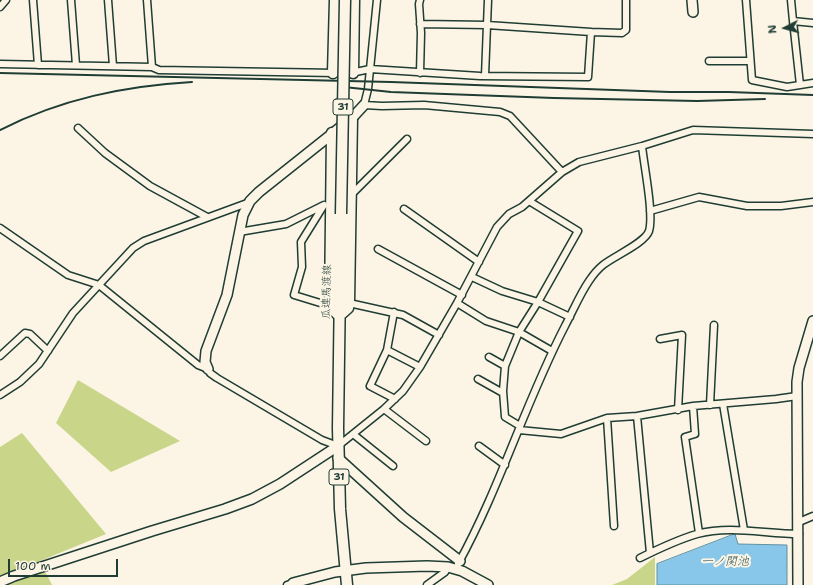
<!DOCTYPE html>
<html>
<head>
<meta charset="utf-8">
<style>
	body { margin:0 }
	#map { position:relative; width:813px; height:585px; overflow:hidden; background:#fcf5e5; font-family:"Shantell Sans",sans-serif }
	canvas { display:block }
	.north { position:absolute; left:765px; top:8px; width:40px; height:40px; -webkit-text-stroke:3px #fcf5e5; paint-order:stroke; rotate:264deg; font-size:11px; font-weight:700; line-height:16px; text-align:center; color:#1f3d34 }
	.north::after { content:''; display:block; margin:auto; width:14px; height:18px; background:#1f3d34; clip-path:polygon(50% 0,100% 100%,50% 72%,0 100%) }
	.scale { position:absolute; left:8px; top:559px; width:110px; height:18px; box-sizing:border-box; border:2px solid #1f3d34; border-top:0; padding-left:5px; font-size:12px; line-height:14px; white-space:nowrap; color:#1f3d34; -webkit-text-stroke:3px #fcf5e5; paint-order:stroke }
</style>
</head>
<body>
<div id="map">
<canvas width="813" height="585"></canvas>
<div class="north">N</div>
<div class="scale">100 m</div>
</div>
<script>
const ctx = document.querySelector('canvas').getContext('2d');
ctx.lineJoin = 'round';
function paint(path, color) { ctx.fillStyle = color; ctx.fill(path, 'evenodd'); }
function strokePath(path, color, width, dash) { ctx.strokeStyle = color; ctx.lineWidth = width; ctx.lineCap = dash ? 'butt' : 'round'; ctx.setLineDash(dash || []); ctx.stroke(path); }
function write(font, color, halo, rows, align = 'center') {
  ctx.font = font + ' "Shantell Sans","Klee One",sans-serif'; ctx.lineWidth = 4; ctx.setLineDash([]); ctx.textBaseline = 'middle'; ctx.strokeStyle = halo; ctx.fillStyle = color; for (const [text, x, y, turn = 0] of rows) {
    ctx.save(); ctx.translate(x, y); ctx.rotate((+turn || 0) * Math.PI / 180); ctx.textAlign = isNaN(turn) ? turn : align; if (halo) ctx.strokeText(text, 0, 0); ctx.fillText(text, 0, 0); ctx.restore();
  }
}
const green = new Path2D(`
	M 78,380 L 180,441 L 111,472 L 56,423 Z
	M 22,433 L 106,534 L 40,561 L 52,585 L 0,585 L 0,447 Z
	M 655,557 L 655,585 L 612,585 L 627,579 Z`);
const water = new Path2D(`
	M 735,534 L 738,544 L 787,545 L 787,585 L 657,585 L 657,564 Z`);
const street = new Path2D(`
	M 33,0 L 38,65
	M 71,0 L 76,65
	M 108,0 L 113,66
	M 377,0 L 368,89 L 364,105 L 382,106 L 424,105 L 500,112 L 510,116 L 562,172
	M 488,0 L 487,25 L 591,32
	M 746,0 L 752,80 L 787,87 L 800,85
	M 791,0 L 793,21
	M 0,7 L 6,0
	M 813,23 L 793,21 L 800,85 L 813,83
	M 420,24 L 487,25 L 485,76
	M 709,61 L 750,61
	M 0,64 L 152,67 L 147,0
	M 152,67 L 159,70 L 336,73
	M 351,73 L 370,69 L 480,76 L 588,77 L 591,32 L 622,33 L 626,30 L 626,0
	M 420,73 L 421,33 L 419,4 L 420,0
	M 78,128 L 105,153 L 150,186 L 207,217
	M 351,195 L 407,139
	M 404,209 L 479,262
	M 650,211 L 699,197 L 747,206 L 781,206 L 813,202
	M 0,228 L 68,275 L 99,285 L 198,365 L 208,369 L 210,373 L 217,378 L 322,440 L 338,446 L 384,409 L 403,391 L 420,367 L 457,303 L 497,227 L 509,214 L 522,207 L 562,172 L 579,162 L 642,146 L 693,130 L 813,134
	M 239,232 L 286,224 L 324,205 L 301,242 L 302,267 L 294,295 L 330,306
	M 378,249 L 462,295
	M 472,277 L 502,291 L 538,302 L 570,317
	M 349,303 L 403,315 L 439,335
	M 457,303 L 486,321 L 519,332 L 538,302 L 578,231 L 529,201
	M 660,339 L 682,335 L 678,410
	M 387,350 L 394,312
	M 0,356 L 25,333 L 30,334 L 48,351
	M 489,357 L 505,366
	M 478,379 L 503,393
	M 0,395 L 20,382 L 39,364 L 73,313 L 133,248 L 144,241 L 250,202
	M 395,399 L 370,386 L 387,350 L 420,367
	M 723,404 L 744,530
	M 710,405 L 714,325
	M 693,406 L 695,434 L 685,437 L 699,533
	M 384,409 L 426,441
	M 637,416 L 650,553
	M 607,418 L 614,526
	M 520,426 L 505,417 L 503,391 L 505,366 L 519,332 L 552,351
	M 519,430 L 561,434 L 607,418 L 637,416 L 693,406 L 776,399 L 797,396
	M 353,434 L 393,466
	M 479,446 L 505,465
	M 799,522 L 813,516
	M 640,558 C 656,550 680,539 697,534 C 730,525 765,534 799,534
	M 458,564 C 500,488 525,403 565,326 C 573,311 580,294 589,281 C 593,275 598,269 603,265 C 614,256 645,243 649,231 C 654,214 644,166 642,146
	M 287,585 L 293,583
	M 427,585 L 445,572 L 448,567`);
const secondary = new Path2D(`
	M 692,0 L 693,12
	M 208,369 L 205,362 L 206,351 L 227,295 L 243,215 L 250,201 L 259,192 L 352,118 L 364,105
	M 338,458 L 403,517 L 460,561
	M 0,582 L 14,576 L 152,531 L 225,509 L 252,499 L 280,484 L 338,446
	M 293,583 L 335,572 L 366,568 L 427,566 L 448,567 L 462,571 L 488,585
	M 798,585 L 797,382 L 799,368 L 813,321`);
const primary = new Path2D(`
	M 333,73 L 335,0
	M 353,73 L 354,0
	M 332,133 L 330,306 L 339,316
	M 341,214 L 338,428 L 340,509 L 347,585
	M 339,316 L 348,308 L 349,303 L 352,118`);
const rail = new Path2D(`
	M 0,73 L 391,82 L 670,92 L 729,92 L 813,95
	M 344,87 L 391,92 L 554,98 L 697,101 L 765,99
	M 0,130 C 61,99 124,86 192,82`);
const primaryBridge = new Path2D(`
	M 341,214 L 345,0`);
const shields = [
	[343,107,20],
	[339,477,20]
];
const shieldNames = [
	["31",343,107],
	["31",339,477]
];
const streetNames = [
	["瓜連馬渡線",327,292,-89]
];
const waterNames = [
	["一ノ関池",725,562]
];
paint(green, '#c9d589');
paint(water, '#89c7ea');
strokePath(water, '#5f90a1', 1);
strokePath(street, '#1f3d34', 9);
strokePath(secondary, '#1f3d34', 12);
strokePath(primary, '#1f3d34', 13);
strokePath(street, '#fcf5e5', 6);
strokePath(secondary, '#fcf5e5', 9);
strokePath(primary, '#fcf5e5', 10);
strokePath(rail, '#1f3d34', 2);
strokePath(primaryBridge, '#1f3d34', 13, []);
strokePath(primaryBridge, '#fcf5e5', 10);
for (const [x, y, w] of shields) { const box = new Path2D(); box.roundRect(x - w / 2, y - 8, w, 16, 3); ctx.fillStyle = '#fcf5e5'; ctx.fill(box); strokePath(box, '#1f3d34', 1); }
write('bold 10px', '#1f3d34', null, shieldNames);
write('11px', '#1f3d34', '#fcf5e5', streetNames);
write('italic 12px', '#345958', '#fcf5e5', waterNames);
</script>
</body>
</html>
